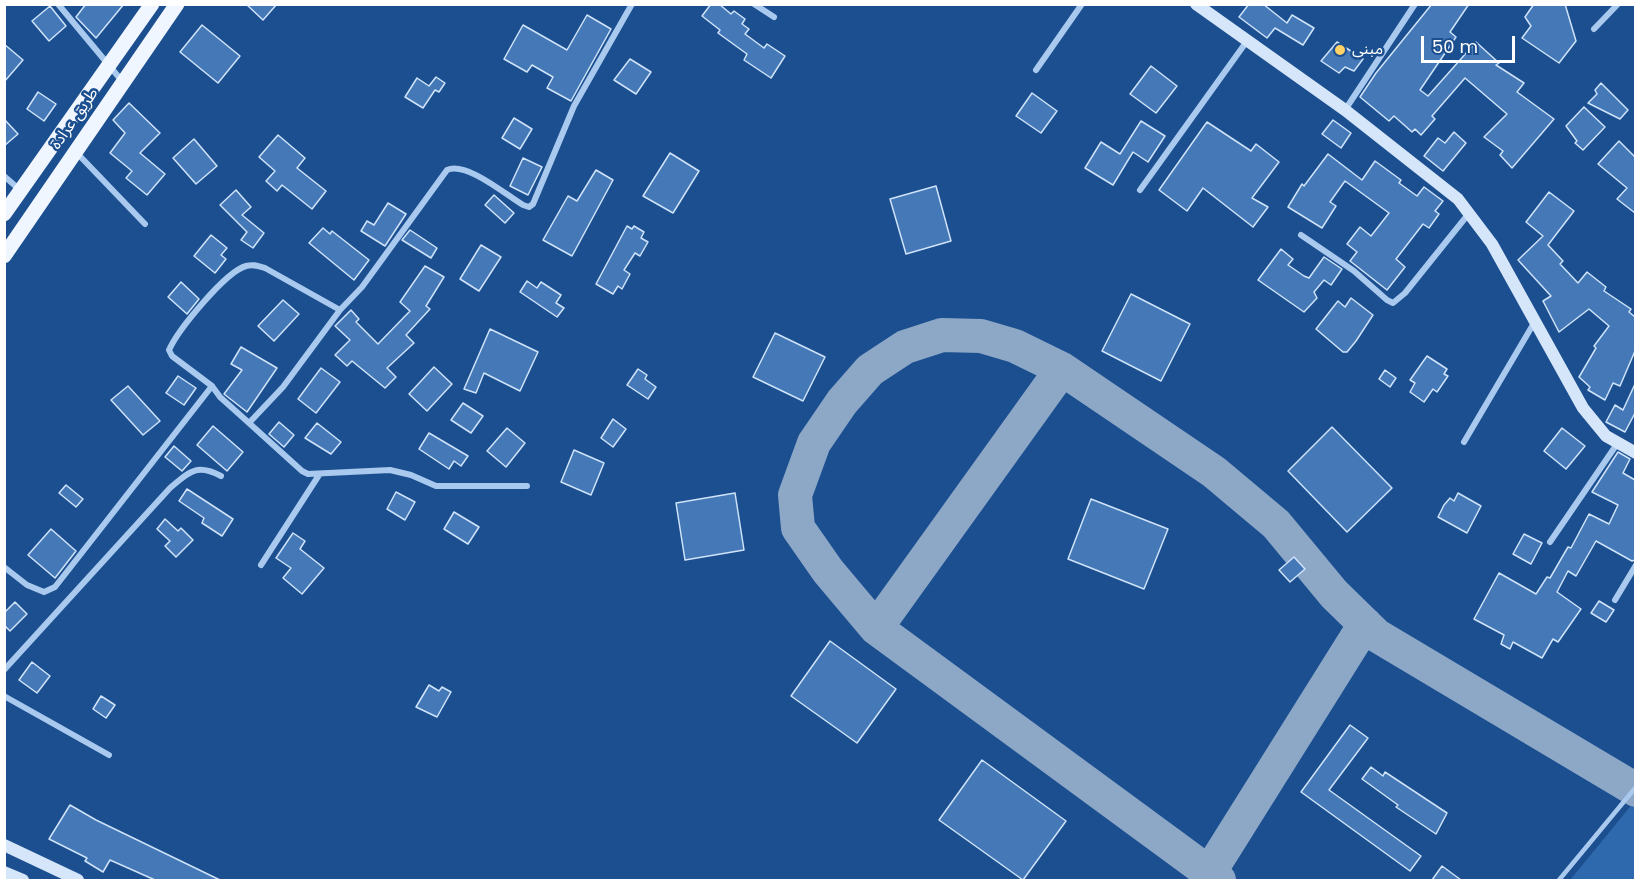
<!DOCTYPE html>
<html>
<head>
<meta charset="utf-8">
<style>
	body { margin:0 }
	#map { position:relative; width:1640px; height:885px; overflow:hidden; background:#1b4f8f; font-family:Poppins,sans-serif }
	canvas { display:block }
	.frame { position:absolute; inset:0; border:6px solid #fff; pointer-events:none }
	.scale { position:absolute; left:1421px; top:36px; width:94px; height:27px; box-sizing:border-box; border:3px solid #fff; border-top:0; padding-left:8px; font-size:18px; line-height:21px; white-space:nowrap; color:#fff; -webkit-text-stroke:4px #1b4f8f; paint-order:stroke }
</style>
</head>
<body>
<div id="map">
<canvas width="1640" height="885"></canvas>
<div class="frame"></div>
<div class="scale">50 m</div>
</div>
<script>
const ctx = document.querySelector('canvas').getContext('2d');
ctx.lineJoin = 'round';
function paint(path, color) { ctx.fillStyle = color; ctx.fill(path, 'evenodd'); }
function strokePath(path, color, width, dash) { ctx.strokeStyle = color; ctx.lineWidth = width; ctx.lineCap = dash ? 'butt' : 'round'; ctx.setLineDash(dash || []); ctx.stroke(path); }
function write(font, color, halo, rows, align = 'center') {
  ctx.font = font + ' Poppins,"Noto Sans Arabic",sans-serif'; ctx.lineWidth = 5; ctx.setLineDash([]); ctx.textBaseline = 'middle'; ctx.strokeStyle = halo; ctx.fillStyle = color; for (const [text, x, y, turn = 0] of rows) {
    ctx.save(); ctx.translate(x, y); ctx.rotate((+turn || 0) * Math.PI / 180); ctx.textAlign = isNaN(turn) ? turn : align; if (halo) ctx.strokeText(text, 0, 0); ctx.fillText(text, 0, 0); ctx.restore();
  }
}
const green = new Path2D(`
	M 1634,802 L 1635,880 L 1570,880 Z`);
const taxiway = new Path2D(`
	M 876,628 L 1062,369
	M 1209,873 L 1365,624
	M 1219,880 L 876,628 L 828,571 L 798,528 L 795,495 L 814,443 L 842,402 L 870,370 L 905,347 L 942,335 L 981,336 L 1015,346 L 1062,369 L 1214,472 L 1276,524 L 1334,594 L 1376,635 L 1636,790`);
const building = new Path2D(`
	M 86,4 L 124,4 L 96,38 L 76,17 Z
	M 246,4 L 277,4 L 263,20 Z
	M 711,4 L 719,4 L 731,14 L 734,11 L 745,19 L 742,24 L 749,29 L 745,34 L 764,48 L 767,44 L 785,56 L 771,78 L 744,60 L 747,54 L 718,33 L 720,30 L 702,16 Z
	M 1249,4 L 1263,4 L 1287,23 L 1292,15 L 1314,28 L 1303,45 L 1275,28 L 1267,38 L 1239,17 Z
	M 1432,4 L 1469,4 L 1450,32 L 1456,37 L 1420,90 L 1428,96 L 1476,42 L 1499,63 L 1496,65 L 1524,83 L 1517,92 L 1554,119 L 1512,168 L 1500,155 L 1503,151 L 1484,137 L 1507,114 L 1465,78 L 1432,116 L 1435,119 L 1421,135 L 1415,129 L 1412,132 L 1394,116 L 1389,121 L 1360,97 L 1376,73 Z
	M 1534,4 L 1565,4 L 1576,41 L 1559,63 L 1522,38 L 1531,26 L 1525,17 Z
	M 50,6 L 66,26 L 49,41 L 32,21 Z
	M 587,15 L 611,29 L 571,101 L 547,88 L 553,77 L 532,65 L 527,72 L 504,59 L 523,25 L 567,50 Z
	M 202,25 L 240,56 L 218,83 L 180,52 Z
	M 1337,42 L 1363,59 L 1354,71 L 1345,67 L 1339,73 L 1321,61 Z
	M 4,44 L 23,60 L 4,82 Z
	M 630,59 L 651,72 L 636,94 L 614,80 Z
	M 1151,66 L 1177,86 L 1156,113 L 1130,94 Z
	M 436,77 L 445,83 L 439,92 L 435,90 L 423,108 L 405,97 L 417,78 L 429,86 Z
	M 1601,83 L 1628,110 L 1620,119 L 1588,103 L 1597,94 L 1595,90 Z
	M 38,92 L 56,104 L 44,121 L 27,109 Z
	M 1032,93 L 1057,111 L 1041,133 L 1016,116 Z
	M 129,103 L 160,133 L 140,153 L 165,174 L 147,195 L 126,178 L 132,171 L 110,153 L 125,133 L 113,120 Z
	M 1584,107 L 1605,127 L 1583,150 L 1575,143 L 1577,141 L 1566,126 Z
	M 514,118 L 532,129 L 520,149 L 502,138 Z
	M 4,119 L 18,134 L 4,146 Z
	M 1333,120 L 1351,133 L 1341,148 L 1322,134 Z
	M 1141,121 L 1165,136 L 1148,162 L 1133,152 L 1113,185 L 1085,168 L 1101,142 L 1120,154 Z
	M 1207,122 L 1251,151 L 1256,144 L 1279,162 L 1252,198 L 1268,207 L 1253,227 L 1203,188 L 1187,211 L 1159,190 Z
	M 1454,132 L 1466,143 L 1443,171 L 1424,156 L 1438,138 L 1445,143 Z
	M 278,135 L 305,158 L 297,168 L 326,191 L 312,209 L 282,185 L 277,191 L 266,181 L 275,171 L 259,157 Z
	M 194,139 L 217,166 L 196,184 L 173,158 Z
	M 1619,141 L 1635,157 L 1635,213 L 1617,199 L 1627,188 L 1598,164 Z
	M 670,153 L 699,171 L 673,213 L 643,196 Z
	M 1328,154 L 1362,180 L 1375,161 L 1401,180 L 1399,183 L 1417,196 L 1424,187 L 1443,201 L 1435,211 L 1439,214 L 1429,228 L 1423,224 L 1396,259 L 1405,267 L 1387,290 L 1350,261 L 1357,252 L 1347,244 L 1360,227 L 1371,236 L 1389,213 L 1345,181 L 1330,202 L 1336,206 L 1322,228 L 1288,207 L 1302,184 L 1304,186 Z
	M 523,158 L 542,167 L 528,195 L 510,186 Z
	M 596,170 L 613,180 L 572,256 L 543,240 L 568,196 L 577,201 Z
	M 936,186 L 951,241 L 906,254 L 890,199 Z
	M 236,190 L 251,207 L 242,215 L 264,233 L 253,248 L 241,240 L 247,232 L 220,205 Z
	M 1549,192 L 1574,211 L 1548,245 L 1563,261 L 1560,264 L 1578,283 L 1587,272 L 1606,287 L 1604,291 L 1631,309 L 1629,312 L 1635,317 L 1635,351 L 1620,386 L 1613,383 L 1605,400 L 1588,390 L 1590,387 L 1579,377 L 1596,348 L 1594,346 L 1609,326 L 1589,309 L 1559,332 L 1543,301 L 1551,296 L 1518,260 L 1543,236 L 1526,222 Z
	M 494,195 L 514,213 L 505,223 L 485,205 Z
	M 388,203 L 406,214 L 385,246 L 361,231 L 367,221 L 374,225 Z
	M 627,226 L 632,229 L 634,226 L 644,232 L 641,238 L 648,242 L 640,256 L 635,253 L 624,270 L 630,274 L 622,289 L 618,286 L 613,294 L 596,284 Z
	M 323,228 L 330,234 L 332,231 L 369,260 L 354,280 L 309,243 Z
	M 410,230 L 437,248 L 431,258 L 402,240 Z
	M 211,235 L 227,248 L 221,255 L 226,259 L 215,273 L 194,256 Z
	M 481,245 L 501,257 L 479,291 L 460,279 Z
	M 1281,249 L 1293,259 L 1288,265 L 1304,276 L 1309,278 L 1324,257 L 1342,269 L 1331,285 L 1324,280 L 1314,292 L 1317,298 L 1304,312 L 1258,280 Z
	M 425,266 L 444,277 L 426,306 L 430,309 L 406,335 L 414,343 L 387,368 L 396,377 L 385,388 L 352,361 L 347,366 L 335,355 L 350,340 L 335,326 L 351,310 L 359,319 L 356,322 L 378,344 L 410,311 L 400,302 Z
	M 527,281 L 537,288 L 541,282 L 561,295 L 556,303 L 564,308 L 557,317 L 520,292 Z
	M 181,282 L 199,299 L 187,314 L 168,297 Z
	M 1131,294 L 1190,324 L 1161,381 L 1102,351 Z
	M 1351,298 L 1373,315 L 1356,341 L 1347,352 L 1343,352 L 1316,329 L 1338,301 L 1345,307 Z
	M 283,300 L 299,314 L 274,341 L 258,326 Z
	M 490,329 L 538,352 L 520,391 L 484,373 L 476,393 L 464,389 Z
	M 775,333 L 825,357 L 803,401 L 753,377 Z
	M 241,347 L 277,368 L 247,412 L 224,394 L 242,370 L 231,364 Z
	M 1427,356 L 1447,369 L 1444,374 L 1448,376 L 1437,392 L 1433,389 L 1424,402 L 1410,392 L 1415,383 L 1410,380 Z
	M 434,367 L 452,384 L 427,411 L 409,394 Z
	M 321,368 L 340,382 L 316,413 L 298,399 Z
	M 638,369 L 647,375 L 645,379 L 656,387 L 648,399 L 627,385 Z
	M 1385,370 L 1396,378 L 1390,387 L 1379,379 Z
	M 178,376 L 196,388 L 184,405 L 166,393 Z
	M 1635,384 L 1635,413 L 1625,432 L 1606,422 L 1615,405 L 1623,410 Z
	M 128,386 L 160,421 L 143,435 L 111,400 Z
	M 463,403 L 483,416 L 471,433 L 451,420 Z
	M 613,419 L 626,429 L 613,447 L 601,438 Z
	M 279,422 L 294,435 L 284,447 L 269,434 Z
	M 317,423 L 341,442 L 331,454 L 305,438 Z
	M 213,426 L 243,452 L 227,471 L 197,445 Z
	M 1332,427 L 1392,488 L 1347,532 L 1288,471 Z
	M 507,428 L 525,443 L 506,467 L 487,451 Z
	M 1562,428 L 1585,446 L 1566,469 L 1544,451 Z
	M 429,433 L 468,456 L 461,466 L 454,461 L 449,469 L 419,449 Z
	M 174,446 L 191,461 L 182,471 L 165,457 Z
	M 574,450 L 604,463 L 591,495 L 561,482 Z
	M 1618,452 L 1630,459 L 1623,473 L 1635,480 L 1635,560 L 1632,561 L 1596,541 L 1576,576 L 1568,571 L 1557,592 L 1581,609 L 1558,642 L 1553,639 L 1542,658 L 1513,642 L 1510,649 L 1501,644 L 1504,635 L 1474,619 L 1499,573 L 1536,594 L 1547,577 L 1550,578 L 1568,547 L 1571,548 L 1589,514 L 1609,524 L 1618,505 L 1592,492 Z
	M 66,485 L 83,499 L 76,507 L 59,493 Z
	M 187,489 L 233,519 L 222,536 L 202,523 L 204,518 L 179,501 Z
	M 396,492 L 415,502 L 405,520 L 387,509 Z
	M 735,493 L 744,550 L 685,560 L 676,503 Z
	M 1458,493 L 1481,506 L 1467,533 L 1438,517 L 1444,505 L 1450,498 L 1454,501 Z
	M 1091,499 L 1168,529 L 1144,589 L 1068,559 Z
	M 454,512 L 479,527 L 468,544 L 444,529 Z
	M 165,519 L 178,531 L 181,528 L 193,540 L 176,557 L 165,546 L 170,541 L 157,529 Z
	M 51,529 L 76,551 L 55,578 L 28,555 Z
	M 293,533 L 305,541 L 300,549 L 324,568 L 302,594 L 283,578 L 291,568 L 276,558 Z
	M 1524,534 L 1542,543 L 1531,564 L 1513,554 Z
	M 1294,557 L 1305,569 L 1290,582 L 1279,570 Z
	M 1599,601 L 1614,610 L 1606,622 L 1591,613 Z
	M 15,602 L 27,614 L 10,631 L 4,625 L 4,613 Z
	M 830,641 L 896,689 L 857,743 L 791,696 Z
	M 32,662 L 50,676 L 37,693 L 19,680 Z
	M 429,685 L 439,691 L 442,687 L 451,692 L 437,717 L 416,707 Z
	M 101,696 L 115,705 L 106,718 L 93,709 Z
	M 1350,725 L 1368,738 L 1329,790 L 1421,856 L 1410,871 L 1301,792 Z
	M 982,760 L 1066,821 L 1023,880 L 939,820 Z
	M 1371,767 L 1383,776 L 1385,772 L 1447,813 L 1436,834 L 1396,807 L 1398,805 L 1362,779 Z
	M 70,805 L 96,820 L 220,880 L 155,880 L 110,860 L 103,872 L 85,861 L 87,858 L 49,839 Z
	M 1442,866 L 1461,880 L 1432,880 Z`);
const service = new Path2D(`
	M 1559,880 L 1636,787`);
const minor = new Path2D(`
	M 58,4 L 122,81
	M 754,4 L 774,17
	M 1594,29 L 1618,4
	M 1036,70 L 1082,4
	M 1345,110 L 1415,4
	M 75,151 L 145,224
	M 4,176 L 20,190
	M 1140,190 L 1247,41
	M 1301,235 L 1354,271 L 1387,300 L 1393,303 L 1405,293 L 1470,212
	M 212,386 L 172,356 L 169,350 C 178,330 225,272 246,266 C 254,264 258,266 265,268 L 340,310
	M 249,423 L 302,471 L 308,474 L 390,470 L 411,475 L 436,486 L 527,486
	M 1464,442 L 1534,323
	M 1550,542 L 1617,444
	M 261,565 L 319,475
	M 4,567 L 27,585 L 44,592 L 55,587 L 212,386 L 220,397 L 249,423 L 283,387 L 340,310 L 362,287 L 447,170 C 466,161 506,195 523,205 L 529,207 L 533,204 L 574,106 L 632,4
	M 1615,600 L 1636,565
	M 4,670 L 170,488 C 189,472 196,463 221,476
	M 4,696 L 109,755`);
const secondary = new Path2D(`
	M 1196,4 L 1345,110 L 1458,199 L 1492,244 L 1583,408 L 1606,436 L 1636,453
	M 4,845 L 78,880
	M 4,872 L 23,880`);
const primary = new Path2D(`
	M 4,214 L 152,4
	M 4,256 L 177,4`);
const markers = [
	[1340,50,6,"#ffd166"]
];
const poiNames = [
	["مبنى",1352,50]
];
const streetNames = [
	["طريق عرادة",75,119,-55]
];
paint(green, '#2e69ad');
strokePath(taxiway, '#8da7c7', 34);
paint(building, '#4478b7');
strokePath(building, '#cfe3fa', 1.5);
strokePath(service, '#a9c9ee', 4.5);
strokePath(minor, '#a9c9ee', 6);
strokePath(secondary, '#d6e6fa', 12);
strokePath(primary, '#f0f6ff', 15);
for (const [x, y, r, color] of markers) { const dot = new Path2D(); dot.arc(x, y, r, 0, 2 * Math.PI); ctx.fillStyle = color; ctx.fill(dot); strokePath(dot, '#1b4f8f', 2); }
write('16px', '#fff', '#1b4f8f', poiNames, 'left');
write('16px', '#fff', '#1b4f8f', streetNames);
</script>
</body>
</html>
